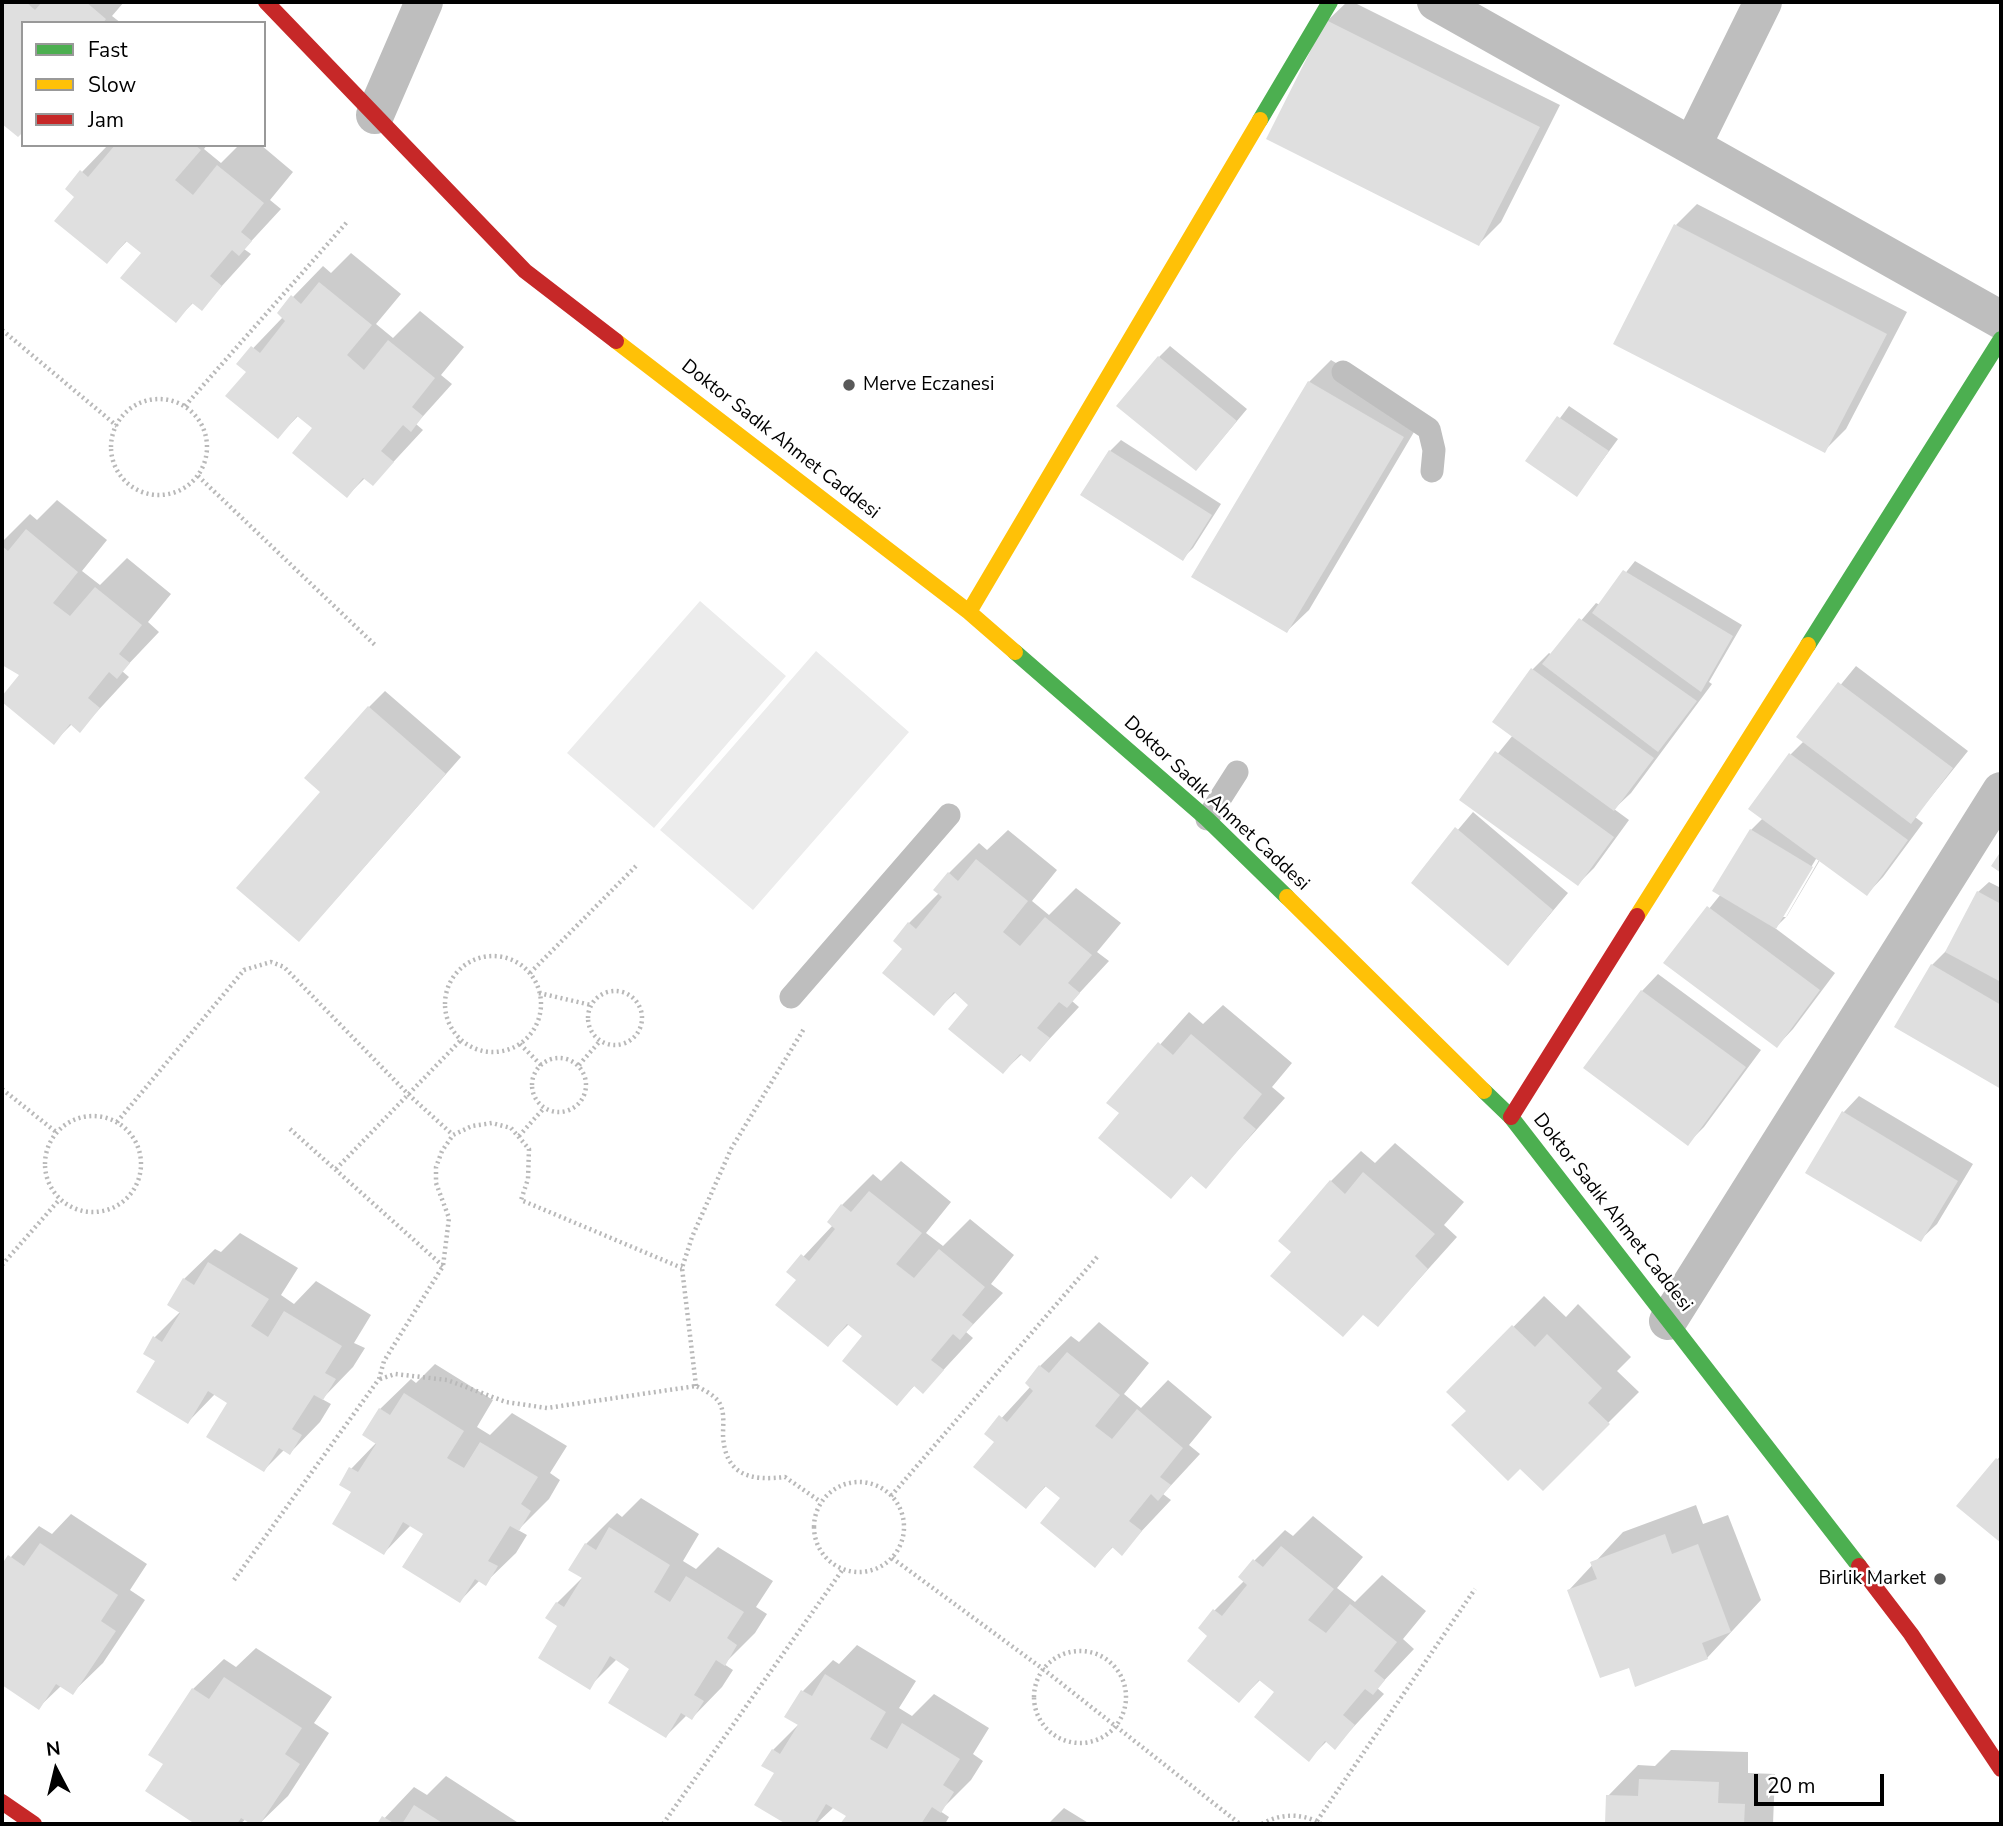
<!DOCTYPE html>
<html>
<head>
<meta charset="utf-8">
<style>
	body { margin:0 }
	#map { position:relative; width:2003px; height:1826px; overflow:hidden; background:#fff; font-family:"Nunito Sans",sans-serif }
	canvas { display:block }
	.frame { position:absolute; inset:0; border:4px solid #000; pointer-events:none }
	.legend { position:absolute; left:21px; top:21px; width:245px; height:126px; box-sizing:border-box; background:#fff; border:2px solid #999; margin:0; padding:9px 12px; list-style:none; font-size:21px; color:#000 }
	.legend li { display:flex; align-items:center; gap:14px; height:35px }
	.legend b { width:35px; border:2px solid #999 }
	.north { position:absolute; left:21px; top:1735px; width:70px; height:70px; -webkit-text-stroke:5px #fff; paint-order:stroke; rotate:353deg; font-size:19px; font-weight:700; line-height:28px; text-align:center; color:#000 }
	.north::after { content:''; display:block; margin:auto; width:24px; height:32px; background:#000; clip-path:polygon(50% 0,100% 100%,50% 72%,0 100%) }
	.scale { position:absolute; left:1754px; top:1774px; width:130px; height:32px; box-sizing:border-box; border:4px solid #000; border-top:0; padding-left:9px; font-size:21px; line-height:24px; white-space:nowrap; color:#000; -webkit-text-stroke:5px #fff; paint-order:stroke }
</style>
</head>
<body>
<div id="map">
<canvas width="2003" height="1826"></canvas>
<div class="frame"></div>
<ul class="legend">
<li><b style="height:9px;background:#4caf50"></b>Fast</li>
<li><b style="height:9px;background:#ffc107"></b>Slow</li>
<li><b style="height:9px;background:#c62828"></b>Jam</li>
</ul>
<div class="north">N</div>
<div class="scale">20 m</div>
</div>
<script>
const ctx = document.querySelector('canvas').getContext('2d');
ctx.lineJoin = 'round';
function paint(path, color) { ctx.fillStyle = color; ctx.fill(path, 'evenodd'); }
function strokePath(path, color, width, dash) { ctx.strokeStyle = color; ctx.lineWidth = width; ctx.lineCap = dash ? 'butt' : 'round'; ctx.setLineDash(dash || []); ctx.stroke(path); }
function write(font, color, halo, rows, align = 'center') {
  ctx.font = font + ' "Nunito Sans",sans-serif'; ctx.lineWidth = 5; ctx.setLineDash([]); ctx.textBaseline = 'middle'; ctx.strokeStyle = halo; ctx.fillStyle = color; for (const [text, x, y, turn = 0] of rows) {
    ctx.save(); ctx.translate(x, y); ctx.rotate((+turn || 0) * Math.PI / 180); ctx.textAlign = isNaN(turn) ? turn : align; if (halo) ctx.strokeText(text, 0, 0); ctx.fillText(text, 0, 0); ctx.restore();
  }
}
const green = new Path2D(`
	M 700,601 L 786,676 L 654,828 L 567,753 Z
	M 816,651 L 909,732 L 753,910 L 660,830 Z`);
const shadow = new Path2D(`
	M 2,2 L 124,2 L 112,16 L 121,23 L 23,23 L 18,135 L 2,122 Z
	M 1347,2 L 1353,2 L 1560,105 L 1501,222 L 1479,244 L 1327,21 Z
	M 108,145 L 207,145 L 204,149 L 221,163 L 239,145 L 261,145 L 293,172 L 270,200 L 281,209 L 244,249 L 251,254 L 202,308 L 194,302 L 176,320 L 143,252 L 128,240 L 107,262 L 77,197 L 82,172 Z
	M 1697,204 L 1907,312 L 1846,429 L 1824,451 L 1676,225 Z
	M 351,253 L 401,294 L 376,324 L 393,338 L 420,311 L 464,347 L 441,375 L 452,384 L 416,424 L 423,430 L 373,484 L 366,477 L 347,496 L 315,428 L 299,415 L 278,437 L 248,372 L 238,364 L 283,317 L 293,297 L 323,266 L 331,273 Z
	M 1170,346 L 1247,409 L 1206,458 L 1159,357 Z
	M 1331,360 L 1424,415 L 1309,610 L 1287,631 L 1309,382 Z
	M 1569,406 L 1618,439 L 1577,495 L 1528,461 Z
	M 1121,440 L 1221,504 L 1193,548 L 1182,559 L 1082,495 L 1110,451 Z
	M 57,500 L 107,540 L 82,571 L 100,585 L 127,558 L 171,594 L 148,622 L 159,632 L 122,671 L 129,677 L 80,730 L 72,724 L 54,742 L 2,700 L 21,675 L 6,662 L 2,666 L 2,542 L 30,514 L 37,520 Z
	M 1635,561 L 1742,625 L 1709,682 L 1712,684 L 1631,793 L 1614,809 L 1629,820 L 1594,868 L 1578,884 L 1461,799 L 1513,735 L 1533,669 L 1549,653 L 1552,655 L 1596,603 L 1600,605 Z
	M 1856,666 L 1968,751 L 1915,817 L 1923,823 L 1883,877 L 1867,894 L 1820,860 L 1787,916 L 1775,928 L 1835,973 L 1793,1029 L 1777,1046 L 1666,962 L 1721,894 L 1715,890 L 1751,830 L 1763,818 L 1791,754 L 1804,741 L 1798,737 ZM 1816,859 L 1819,860 L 1786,917 L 1781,917 Z
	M 385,691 L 461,757 L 315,923 L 322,792 L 369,707 Z
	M 1473,812 L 1568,893 L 1508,964 L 1413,883 Z
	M 1008,830 L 1057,870 L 1032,901 L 1049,915 L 1076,888 L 1121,923 L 1097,952 L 1109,961 L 1072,1001 L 1079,1007 L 1030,1060 L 1022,1054 L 1003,1072 L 971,1005 L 956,992 L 934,1013 L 904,949 L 909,923 L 939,893 L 949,873 L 979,843 L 987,850 Z
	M 1989,882 L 2001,888 L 2001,1087 L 1897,1026 L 1932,965 L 1948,949 L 1978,892 Z
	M 1658,974 L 1761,1050 L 1704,1127 L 1688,1143 L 1586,1068 L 1642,991 Z
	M 1223,1005 L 1292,1063 L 1272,1087 L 1285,1098 L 1206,1186 L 1192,1175 L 1171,1196 L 1122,1113 L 1109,1102 L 1189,1012 L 1203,1024 Z
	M 1859,1096 L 1973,1164 L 1937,1224 L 1920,1240 L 1843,1113 Z
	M 1395,1143 L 1464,1202 L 1444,1225 L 1457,1237 L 1378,1325 L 1294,1252 L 1331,1181 L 1361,1151 L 1375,1163 Z
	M 901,1161 L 951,1202 L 926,1233 L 943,1246 L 970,1219 L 1014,1255 L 991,1284 L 1003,1293 L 966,1332 L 973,1338 L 923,1392 L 915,1385 L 897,1404 L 865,1336 L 849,1324 L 828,1345 L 798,1280 L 789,1272 L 833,1225 L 829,1222 L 842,1205 L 873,1174 L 881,1181 Z
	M 240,1233 L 298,1268 L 281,1295 L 294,1304 L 316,1281 L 371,1315 L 354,1343 L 365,1348 L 353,1367 L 322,1399 L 331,1404 L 320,1422 L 290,1453 L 284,1450 L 264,1470 L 230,1402 L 215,1394 L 188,1422 L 158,1361 L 155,1337 L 180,1312 L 184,1279 L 215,1249 L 221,1252 Z
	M 1544,1296 L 1566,1317 L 1578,1304 L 1631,1357 L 1617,1371 L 1639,1392 L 1543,1488 L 1449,1392 Z
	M 1099,1322 L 1149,1363 L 1124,1394 L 1141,1408 L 1168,1380 L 1212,1417 L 1189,1445 L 1200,1454 L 1163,1494 L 1171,1500 L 1121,1553 L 1113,1547 L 1095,1565 L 1063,1497 L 1047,1485 L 1026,1507 L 996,1441 L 987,1434 L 1031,1386 L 1040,1366 L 1071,1336 L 1079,1342 Z
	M 435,1364 L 493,1400 L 477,1427 L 490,1435 L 512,1413 L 567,1446 L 550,1473 L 560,1480 L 549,1499 L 518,1530 L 527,1535 L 516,1553 L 485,1583 L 480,1580 L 460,1601 L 426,1534 L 411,1525 L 384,1553 L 354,1491 L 351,1469 L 377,1442 L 380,1409 L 411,1379 L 416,1383 Z
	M 2001,1455 L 2001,1540 L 1959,1506 Z
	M 641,1498 L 699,1534 L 683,1561 L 696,1569 L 718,1547 L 773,1581 L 756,1607 L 767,1614 L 755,1633 L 724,1664 L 733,1670 L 722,1687 L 692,1718 L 687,1715 L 666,1736 L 631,1668 L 617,1659 L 589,1687 L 559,1626 L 557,1603 L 583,1577 L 586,1544 L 617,1513 L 622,1517 Z
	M 1696,1505 L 1703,1524 L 1728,1515 L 1761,1600 L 1707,1658 L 1630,1665 L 1569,1590 L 1623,1532 Z
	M 71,1514 L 147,1564 L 130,1590 L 145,1600 L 103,1663 L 72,1693 L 61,1686 L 39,1707 L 2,1683 L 2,1567 L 39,1526 L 52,1534 Z
	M 1313,1516 L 1363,1557 L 1337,1588 L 1355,1602 L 1382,1575 L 1426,1611 L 1403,1639 L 1414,1649 L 1377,1688 L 1384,1694 L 1335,1747 L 1327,1741 L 1309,1759 L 1276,1691 L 1261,1679 L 1239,1701 L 1210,1635 L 1214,1611 L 1245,1580 L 1255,1560 L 1285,1530 L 1293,1536 Z
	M 857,1645 L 916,1681 L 899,1708 L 912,1716 L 934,1694 L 989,1728 L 973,1754 L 983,1761 L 971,1780 L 940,1811 L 949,1817 L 945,1824 L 842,1824 L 848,1815 L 834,1807 L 816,1824 L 789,1824 L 757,1804 L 776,1773 L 773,1750 L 799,1724 L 787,1717 L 803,1691 L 833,1660 L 839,1664 Z
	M 256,1648 L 332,1697 L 314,1723 L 329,1733 L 288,1796 L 259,1824 L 246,1819 L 240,1824 L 199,1824 L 148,1790 L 165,1763 L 193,1689 L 224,1659 L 236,1667 Z
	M 1671,1750 L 1748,1752 L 1748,1773 L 1775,1774 L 1773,1824 L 1607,1824 L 1608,1796 L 1638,1765 L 1655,1766 Z
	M 446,1776 L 520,1824 L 379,1824 L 414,1787 L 427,1795 Z
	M 1064,1808 L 1090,1824 L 1048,1824 Z`);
const building = new Path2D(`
	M 2,2 L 26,2 L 35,10 L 42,2 L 86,2 L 106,19 L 103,23 L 23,23 L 23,132 L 18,137 L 2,124 Z
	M 1326,20 L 1540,127 L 1479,246 L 1266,139 Z
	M 115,145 L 195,145 L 201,150 L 175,180 L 193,195 L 217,165 L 264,203 L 241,232 L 252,241 L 239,256 L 232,250 L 210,276 L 222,286 L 202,311 L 192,303 L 176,323 L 120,278 L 141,253 L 126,241 L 107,264 L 54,221 L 74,197 L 65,189 L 80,170 L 88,177 Z
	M 1674,224 L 1887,334 L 1825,453 L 1613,344 Z
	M 319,282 L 372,325 L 347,355 L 364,370 L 388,340 L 435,378 L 412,407 L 423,416 L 411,432 L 403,425 L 381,451 L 394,462 L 373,486 L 363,478 L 347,498 L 292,453 L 312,428 L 297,416 L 278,439 L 225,396 L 246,372 L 236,364 L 251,346 L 260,353 L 285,321 L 277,313 L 291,295 L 301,304 Z
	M 1158,356 L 1237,421 L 1196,471 L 1116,406 Z
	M 1308,381 L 1404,437 L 1287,633 L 1191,577 Z
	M 1557,416 L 1609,451 L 1577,497 L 1525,461 Z
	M 1109,450 L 1212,515 L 1183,561 L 1080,495 Z
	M 26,529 L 78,572 L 53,603 L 70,616 L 95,587 L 142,625 L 119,654 L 130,663 L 117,679 L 109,672 L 88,698 L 100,708 L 80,733 L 70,724 L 54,745 L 2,702 L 2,696 L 19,675 L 2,665 L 2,546 L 8,551 Z
	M 1623,570 L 1733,636 L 1701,692 L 1592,613 Z
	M 1579,618 L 1697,701 L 1658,752 L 1542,664 Z
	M 1531,668 L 1654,758 L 1614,811 L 1492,722 Z
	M 1838,682 L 1953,768 L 1911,824 L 1796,737 Z
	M 368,706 L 446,774 L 299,942 L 236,888 L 320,792 L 304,778 Z
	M 1495,751 L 1614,837 L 1578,886 L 1459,800 Z
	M 1789,753 L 1908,840 L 1867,896 L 1748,809 Z
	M 1455,827 L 1553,910 L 1508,966 L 1411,883 Z
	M 1750,829 L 1813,867 L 1776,929 L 1712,891 Z
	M 2001,851 L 2001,873 L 1991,866 Z
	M 976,859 L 1028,901 L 1003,932 L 1020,946 L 1045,917 L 1092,955 L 1068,983 L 1080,993 L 1067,1008 L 1059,1002 L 1037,1028 L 1050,1038 L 1030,1062 L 1020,1054 L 1003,1074 L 948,1029 L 968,1005 L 954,992 L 934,1016 L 882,973 L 902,949 L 893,941 L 908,922 L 916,929 L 942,897 L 933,890 L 948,872 L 958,881 Z
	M 1977,891 L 2001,904 L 2001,982 L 1945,952 Z
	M 1707,906 L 1820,990 L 1777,1048 L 1663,963 Z
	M 1931,964 L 2001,1005 L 2001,1089 L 1894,1027 Z
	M 1641,990 L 1746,1067 L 1688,1146 L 1583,1068 Z
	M 1191,1034 L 1262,1094 L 1243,1118 L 1256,1129 L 1206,1189 L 1191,1176 L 1171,1199 L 1098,1138 L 1119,1113 L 1106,1103 L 1158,1042 L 1173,1055 Z
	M 1842,1111 L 1958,1181 L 1921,1242 L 1805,1173 Z
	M 1363,1172 L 1435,1234 L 1415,1256 L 1428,1269 L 1378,1327 L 1363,1315 L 1343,1337 L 1270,1276 L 1291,1252 L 1278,1241 L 1330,1180 L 1345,1194 Z
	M 869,1191 L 922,1233 L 896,1264 L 914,1278 L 939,1249 L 985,1287 L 962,1315 L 973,1324 L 960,1340 L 953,1334 L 931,1360 L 944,1370 L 923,1394 L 914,1386 L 897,1406 L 842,1361 L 862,1336 L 847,1324 L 828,1347 L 775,1305 L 796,1280 L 786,1272 L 801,1254 L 809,1261 L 835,1229 L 827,1222 L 841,1204 L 851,1212 Z
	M 208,1262 L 269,1299 L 251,1326 L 268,1337 L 284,1311 L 342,1346 L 325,1373 L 336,1379 L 323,1400 L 314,1395 L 292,1429 L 302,1435 L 290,1455 L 279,1448 L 264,1472 L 206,1437 L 227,1403 L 208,1391 L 188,1424 L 136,1392 L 155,1361 L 143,1354 L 153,1336 L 162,1342 L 180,1313 L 167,1305 L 183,1278 L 194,1285 Z
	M 1512,1325 L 1535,1347 L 1547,1334 L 1602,1388 L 1588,1403 L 1610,1424 L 1543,1491 L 1520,1469 L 1508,1481 L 1451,1425 L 1466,1411 L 1446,1392 Z
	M 1067,1352 L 1120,1395 L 1095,1426 L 1112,1439 L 1137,1409 L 1183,1448 L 1160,1477 L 1171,1485 L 1158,1501 L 1151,1494 L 1129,1521 L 1142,1531 L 1122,1556 L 1112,1547 L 1095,1568 L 1040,1523 L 1060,1498 L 1045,1486 L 1026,1509 L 973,1467 L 994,1442 L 984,1434 L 999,1415 L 1007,1422 L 1033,1391 L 1025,1383 L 1039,1365 L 1049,1373 Z
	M 404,1393 L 464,1431 L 447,1458 L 464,1468 L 480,1442 L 538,1477 L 521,1504 L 531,1511 L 519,1531 L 510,1526 L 488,1561 L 498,1566 L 486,1586 L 475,1579 L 460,1603 L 402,1567 L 423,1534 L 403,1522 L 384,1555 L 332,1524 L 351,1492 L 339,1485 L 349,1467 L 358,1472 L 376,1444 L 362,1435 L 379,1408 L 390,1415 Z
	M 1996,1458 L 2001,1462 L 2001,1543 L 1956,1506 Z
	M 609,1527 L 670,1565 L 654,1592 L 670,1602 L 686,1576 L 744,1612 L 727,1638 L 737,1645 L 725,1666 L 716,1660 L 694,1695 L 704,1701 L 692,1720 L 681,1713 L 666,1738 L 608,1703 L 629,1669 L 610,1656 L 590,1690 L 538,1658 L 557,1626 L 545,1618 L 556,1602 L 564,1607 L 582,1578 L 568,1570 L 585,1543 L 596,1550 Z
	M 1665,1534 L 1672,1554 L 1698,1544 L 1731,1632 L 1702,1643 L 1708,1659 L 1635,1687 L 1629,1668 L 1600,1678 L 1567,1590 L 1597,1579 L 1590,1562 Z
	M 40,1543 L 118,1595 L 101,1621 L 116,1631 L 73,1695 L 56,1684 L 39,1710 L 2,1685 L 2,1564 L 8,1555 L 24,1566 Z
	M 1281,1546 L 1334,1589 L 1308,1620 L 1326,1633 L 1350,1604 L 1397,1642 L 1374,1671 L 1385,1680 L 1373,1695 L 1365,1689 L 1343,1715 L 1355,1725 L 1335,1750 L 1325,1741 L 1309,1762 L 1254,1717 L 1274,1692 L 1259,1680 L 1239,1703 L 1187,1661 L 1207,1636 L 1198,1628 L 1213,1609 L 1222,1616 L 1247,1585 L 1238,1577 L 1253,1559 L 1263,1567 Z
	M 825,1674 L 886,1712 L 870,1739 L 887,1749 L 902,1723 L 960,1759 L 943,1785 L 954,1792 L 941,1813 L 932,1807 L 921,1824 L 840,1824 L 846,1816 L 826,1804 L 814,1824 L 786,1824 L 754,1805 L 774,1773 L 761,1766 L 772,1749 L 780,1754 L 798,1725 L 784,1717 L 801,1690 L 812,1696 Z
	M 224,1677 L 302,1728 L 285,1754 L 300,1764 L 260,1824 L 251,1824 L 241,1818 L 237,1824 L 195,1824 L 145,1791 L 163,1764 L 148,1755 L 192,1688 L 209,1699 Z
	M 1639,1779 L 1719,1782 L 1718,1803 L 1745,1804 L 1744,1824 L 1605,1824 L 1606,1795 L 1638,1796 Z
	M 414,1805 L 444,1824 L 402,1824 Z
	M 382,1816 L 395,1824 L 377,1824 Z`);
const path = new Path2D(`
	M 2,330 L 117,426
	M111 447a48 48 0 1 1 96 0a48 48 0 1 1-96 0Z
	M 185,406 L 347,222
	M 198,476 L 375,645
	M445 1004a48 48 0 1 1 96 0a48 48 0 1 1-96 0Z
	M 530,973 L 636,866
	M588 1018a27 27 0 1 1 54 0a27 27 0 1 1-54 0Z
	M 539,993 L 591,1005
	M 520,1044 L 541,1065
	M532 1085a27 27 0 1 1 54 0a27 27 0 1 1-54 0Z
	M 579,1065 L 600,1041
	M 2,1089 L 56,1132
	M45 1164a48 48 0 1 1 96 0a48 48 0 1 1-96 0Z
	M 117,1122 L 244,970 L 271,962 L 284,967 L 409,1095 L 453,1135
	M 290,1129 L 443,1266
	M 519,1136 L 544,1108
	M 336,1169 L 461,1040
	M 2,1265 L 59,1200
	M 380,1379 L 395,1374 L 447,1380 L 506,1402 L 547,1408 L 696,1386 C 704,1390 714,1395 719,1402 C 725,1412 723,1424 723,1435 C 725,1476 751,1481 785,1477 L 821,1502
	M 696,1386 L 682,1268 L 692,1237 L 731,1149 L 805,1027
	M814 1527a45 45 0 1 1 90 0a45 45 0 1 1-90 0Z
	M 891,1496 L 1098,1256
	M 892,1558 L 1043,1669 L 1240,1824
	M 234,1580 L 379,1379 L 384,1361 L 443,1266 L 449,1218 L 436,1183 L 436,1167 L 442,1151 L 453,1135 L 472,1126 L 492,1123 L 511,1128 L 529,1149 L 528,1179 L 521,1200 L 682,1268
	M1034 1697a46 46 0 1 1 92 0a46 46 0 1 1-92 0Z
	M 1317,1821 L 1475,1589
	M 663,1824 L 843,1569
	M 1262,1824 C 1280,1813 1304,1813 1321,1824`);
const lane = new Path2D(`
	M 1343,372 L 1429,429 L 1434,450 L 1432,471
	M 1207,819 L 1237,772
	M 791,997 L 949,815`);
const street = new Path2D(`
	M 1436,2 L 2001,320
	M 375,115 L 424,2
	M 1692,146 L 1763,2
	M 1668,1321 L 2001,791`);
const fast = new Path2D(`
	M 1260,120 L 1330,2
	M 1808,645 L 2001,339
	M 1015,652 L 1207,819 L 1287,897
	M 1484,1091 L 1511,1117 L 1859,1566`);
const slow = new Path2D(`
	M 616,341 L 969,612 L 1015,652
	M 969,612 L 1260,120
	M 1287,897 L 1484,1091
	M 1637,916 L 1808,645`);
const jam = new Path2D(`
	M 266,2 L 525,271 L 616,341
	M 1511,1117 L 1637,916
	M 1859,1566 L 1911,1634 L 2001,1769
	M 2,1802 L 34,1824`);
const markers = [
	[849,385,7,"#595959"],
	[1940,1579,7,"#595959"]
];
const poiNames = [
	["Merve Eczanesi",863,385],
	["Birlik Market",1926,1579,"right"]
];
const streetNames = [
	["Doktor Sadık Ahmet Caddesi",780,440,38],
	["Doktor Sadık Ahmet Caddesi",1216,804,43],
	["Doktor Sadık Ahmet Caddesi",1612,1213,52]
];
paint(green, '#ececec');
paint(shadow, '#0003');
paint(building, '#dfdfdf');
strokePath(path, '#b9b9b9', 4.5, [2, 3.5]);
strokePath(lane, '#bebebe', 23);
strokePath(street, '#bebebe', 38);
strokePath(fast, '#4caf50', 16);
strokePath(slow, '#ffc107', 16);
strokePath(jam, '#c62828', 16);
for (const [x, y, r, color] of markers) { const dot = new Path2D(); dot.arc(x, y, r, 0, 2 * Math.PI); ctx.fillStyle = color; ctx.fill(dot); strokePath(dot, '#fff', 2.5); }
write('19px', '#000', '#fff', poiNames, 'left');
write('19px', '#000', '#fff', streetNames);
</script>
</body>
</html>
